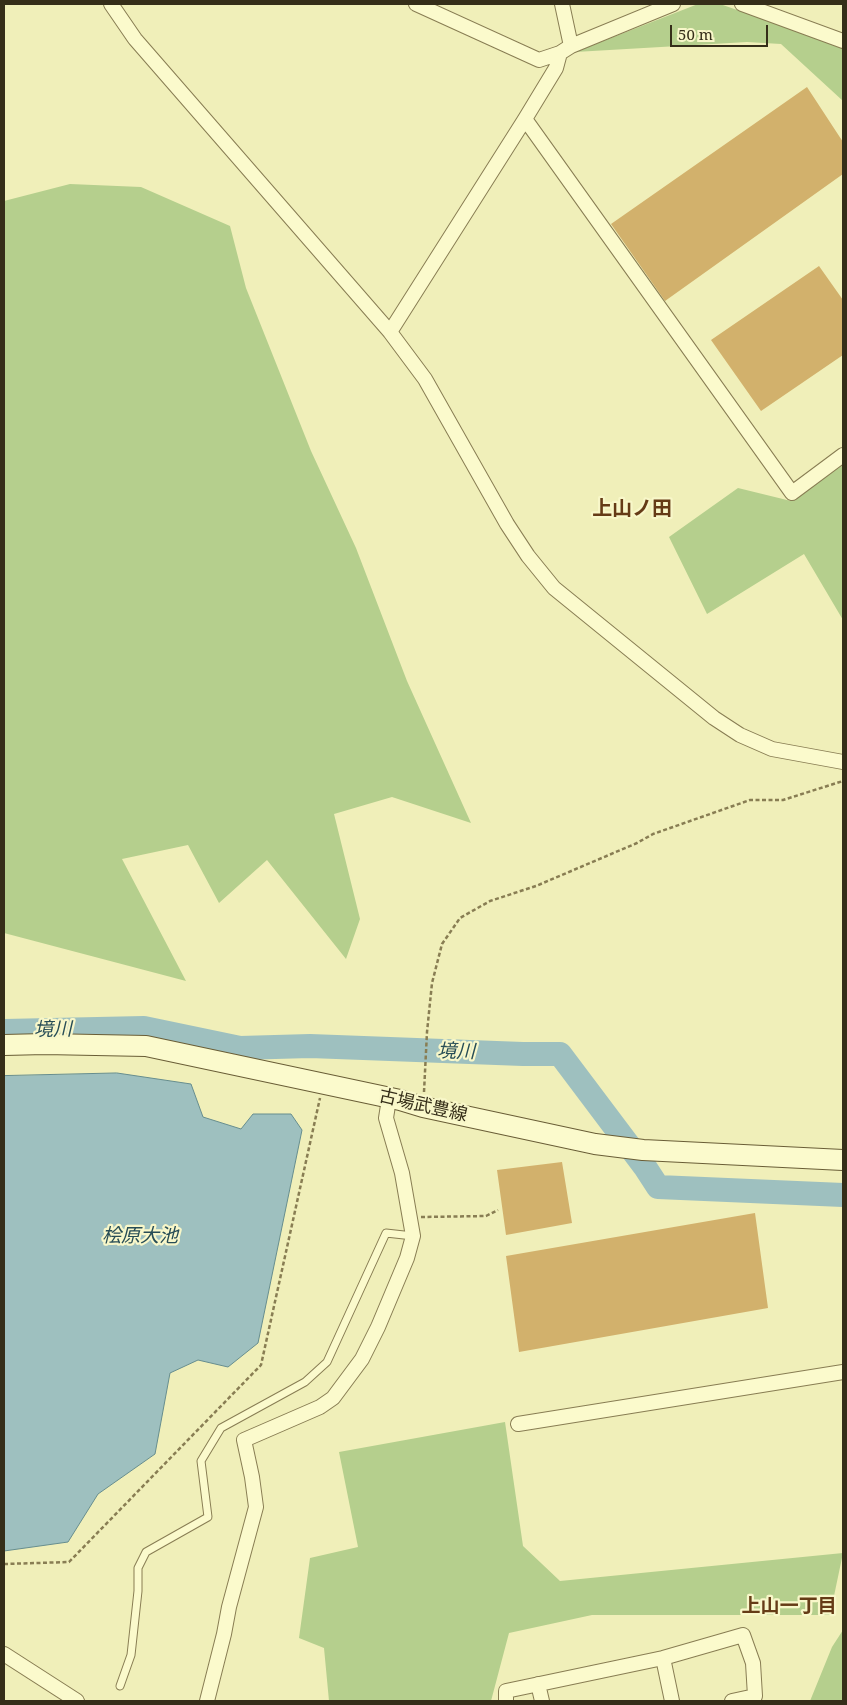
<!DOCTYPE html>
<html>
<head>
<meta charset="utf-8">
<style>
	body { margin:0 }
	#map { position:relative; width:847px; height:1705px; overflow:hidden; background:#f0efb9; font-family:"Noto Serif",serif }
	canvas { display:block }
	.frame { position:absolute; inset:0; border:5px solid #352e19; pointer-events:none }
	.scale { position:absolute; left:670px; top:25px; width:98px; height:22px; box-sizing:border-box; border:2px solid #352e19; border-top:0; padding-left:6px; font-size:15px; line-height:18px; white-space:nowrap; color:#352e19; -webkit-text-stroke:4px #f8f7c9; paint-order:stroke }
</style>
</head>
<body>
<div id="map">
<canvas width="847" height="1705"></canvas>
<div class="frame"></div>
<div class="scale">50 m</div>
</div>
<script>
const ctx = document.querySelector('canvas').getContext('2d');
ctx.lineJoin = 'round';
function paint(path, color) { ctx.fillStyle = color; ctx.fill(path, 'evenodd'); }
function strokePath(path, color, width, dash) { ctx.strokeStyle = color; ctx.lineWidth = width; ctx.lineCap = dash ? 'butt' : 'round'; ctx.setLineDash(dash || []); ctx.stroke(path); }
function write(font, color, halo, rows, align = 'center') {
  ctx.font = font + ' "Noto Serif","Noto Sans JP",serif'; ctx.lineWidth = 4.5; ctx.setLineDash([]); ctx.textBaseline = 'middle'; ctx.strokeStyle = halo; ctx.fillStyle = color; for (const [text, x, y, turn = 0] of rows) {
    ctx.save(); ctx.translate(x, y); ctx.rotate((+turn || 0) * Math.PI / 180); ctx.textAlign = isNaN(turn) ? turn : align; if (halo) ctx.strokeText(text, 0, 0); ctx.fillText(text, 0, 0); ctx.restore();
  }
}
const green = new Path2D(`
	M 698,4 L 720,4 L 843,47 L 843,101 L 781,44 L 747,42 L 575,52 Z
	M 70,184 L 141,187 L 230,226 L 246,288 L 311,451 L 356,548 L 407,681 L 471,823 L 392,797 L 334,814 L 360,919 L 346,959 L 267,860 L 219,903 L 188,845 L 122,859 L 186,981 L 4,933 L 4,201 Z
	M 843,465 L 843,620 L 804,554 L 707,614 L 669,537 L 738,488 L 791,501 Z
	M 505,1422 L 523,1546 L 560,1581 L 843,1553 L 830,1615 L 592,1615 L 509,1633 L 491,1701 L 329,1701 L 324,1648 L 299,1638 L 310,1558 L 358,1547 L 339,1452 Z
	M 843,1630 L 843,1701 L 810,1701 L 832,1647 Z`);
const water = new Path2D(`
	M 117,1073 L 191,1084 L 203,1117 L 241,1129 L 253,1114 L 291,1114 L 302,1130 L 258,1343 L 228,1367 L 198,1360 L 170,1373 L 155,1454 L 98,1494 L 68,1542 L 4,1551 L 4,1076 Z`);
const river = new Path2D(`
	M 4,1031 L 144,1028 L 240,1048 L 310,1046 L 523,1054 L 560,1054 L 645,1167 L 658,1187 L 843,1195`);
const building = new Path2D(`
	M 807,87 L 843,142 L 843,174 L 665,301 L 611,224 Z
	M 819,266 L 843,300 L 843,355 L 761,411 L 711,340 Z
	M 562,1162 L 572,1223 L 506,1235 L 497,1170 Z
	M 755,1213 L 768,1308 L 519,1352 L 506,1256 Z`);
const path = new Path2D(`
	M 424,1092 L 427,1032 L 432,983 L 442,944 L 460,918 L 490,901 L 536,886 L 637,843 L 653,834 L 750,800 L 783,800 L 843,781
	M 421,1217 L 486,1216 L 498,1210
	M 4,1564 L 69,1562 L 261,1365 L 320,1098`);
const lane = new Path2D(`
	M 120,1686 L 131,1655 L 138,1591 L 138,1568 L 146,1552 L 208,1517 L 201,1461 L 221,1428 L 305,1382 L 327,1362 L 386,1233 L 413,1236`);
const street = new Path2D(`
	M 111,4 L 135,39 L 390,332 L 425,379 L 507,524 L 528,556 L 554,588 L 714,718 L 740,735 L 772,749 L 843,762
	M 416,4 L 539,60 L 560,53 L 571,46 L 673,4
	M 562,4 L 571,46
	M 742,4 L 843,41
	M 525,119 L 792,493 L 843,455
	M 390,332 L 525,119 L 556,68 L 560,53
	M 518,1424 L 843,1372
	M 4,1654 L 77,1701
	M 663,1658 L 672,1701
	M 538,1684 L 542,1701
	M 207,1701 L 224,1634 L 229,1607 L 256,1507 L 252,1477 L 244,1440 L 320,1407 L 333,1398 L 362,1359 L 378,1327 L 407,1258 L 413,1236 L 402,1173 L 386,1118 L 389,1099
	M 506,1701 L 506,1691 L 663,1658 L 743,1635 L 753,1663 L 755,1696 L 753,1701
	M 732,1701 L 755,1696`);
const secondary = new Path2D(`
	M 4,1045 L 45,1044 L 146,1046 L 400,1100 L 423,1107 L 595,1144 L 643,1150 L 843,1160`);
const streetNames = [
	["古場武豊線",423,1106,13]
];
const waterNames = [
	["境川",53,1030,-1],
	["境川",456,1052,1],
	["桧原大池",140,1237]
];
const neighbourhoodNames = [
	["上山一丁目",789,1607]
];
const quarterNames = [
	["上山ノ田",632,509]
];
paint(green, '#b5cf8d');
paint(water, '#9ec0bf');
strokePath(water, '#668d8e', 1);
strokePath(river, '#9ec0bf', 24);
paint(building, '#d2b16c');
strokePath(lane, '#887d53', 9);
strokePath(street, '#887d53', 16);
strokePath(secondary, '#695d36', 22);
strokePath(path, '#887d53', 2.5, [4, 2.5]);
strokePath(lane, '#fbfacc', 7);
strokePath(street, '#fbfacc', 14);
strokePath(secondary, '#fbfacc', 20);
write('18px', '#352e19', '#f8f7c9', streetNames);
write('italic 19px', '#274d56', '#f8f7c9', waterNames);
write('bold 19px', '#653b16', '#f8f7c9', neighbourhoodNames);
write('bold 20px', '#653b16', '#f8f7c9', quarterNames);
</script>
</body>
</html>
